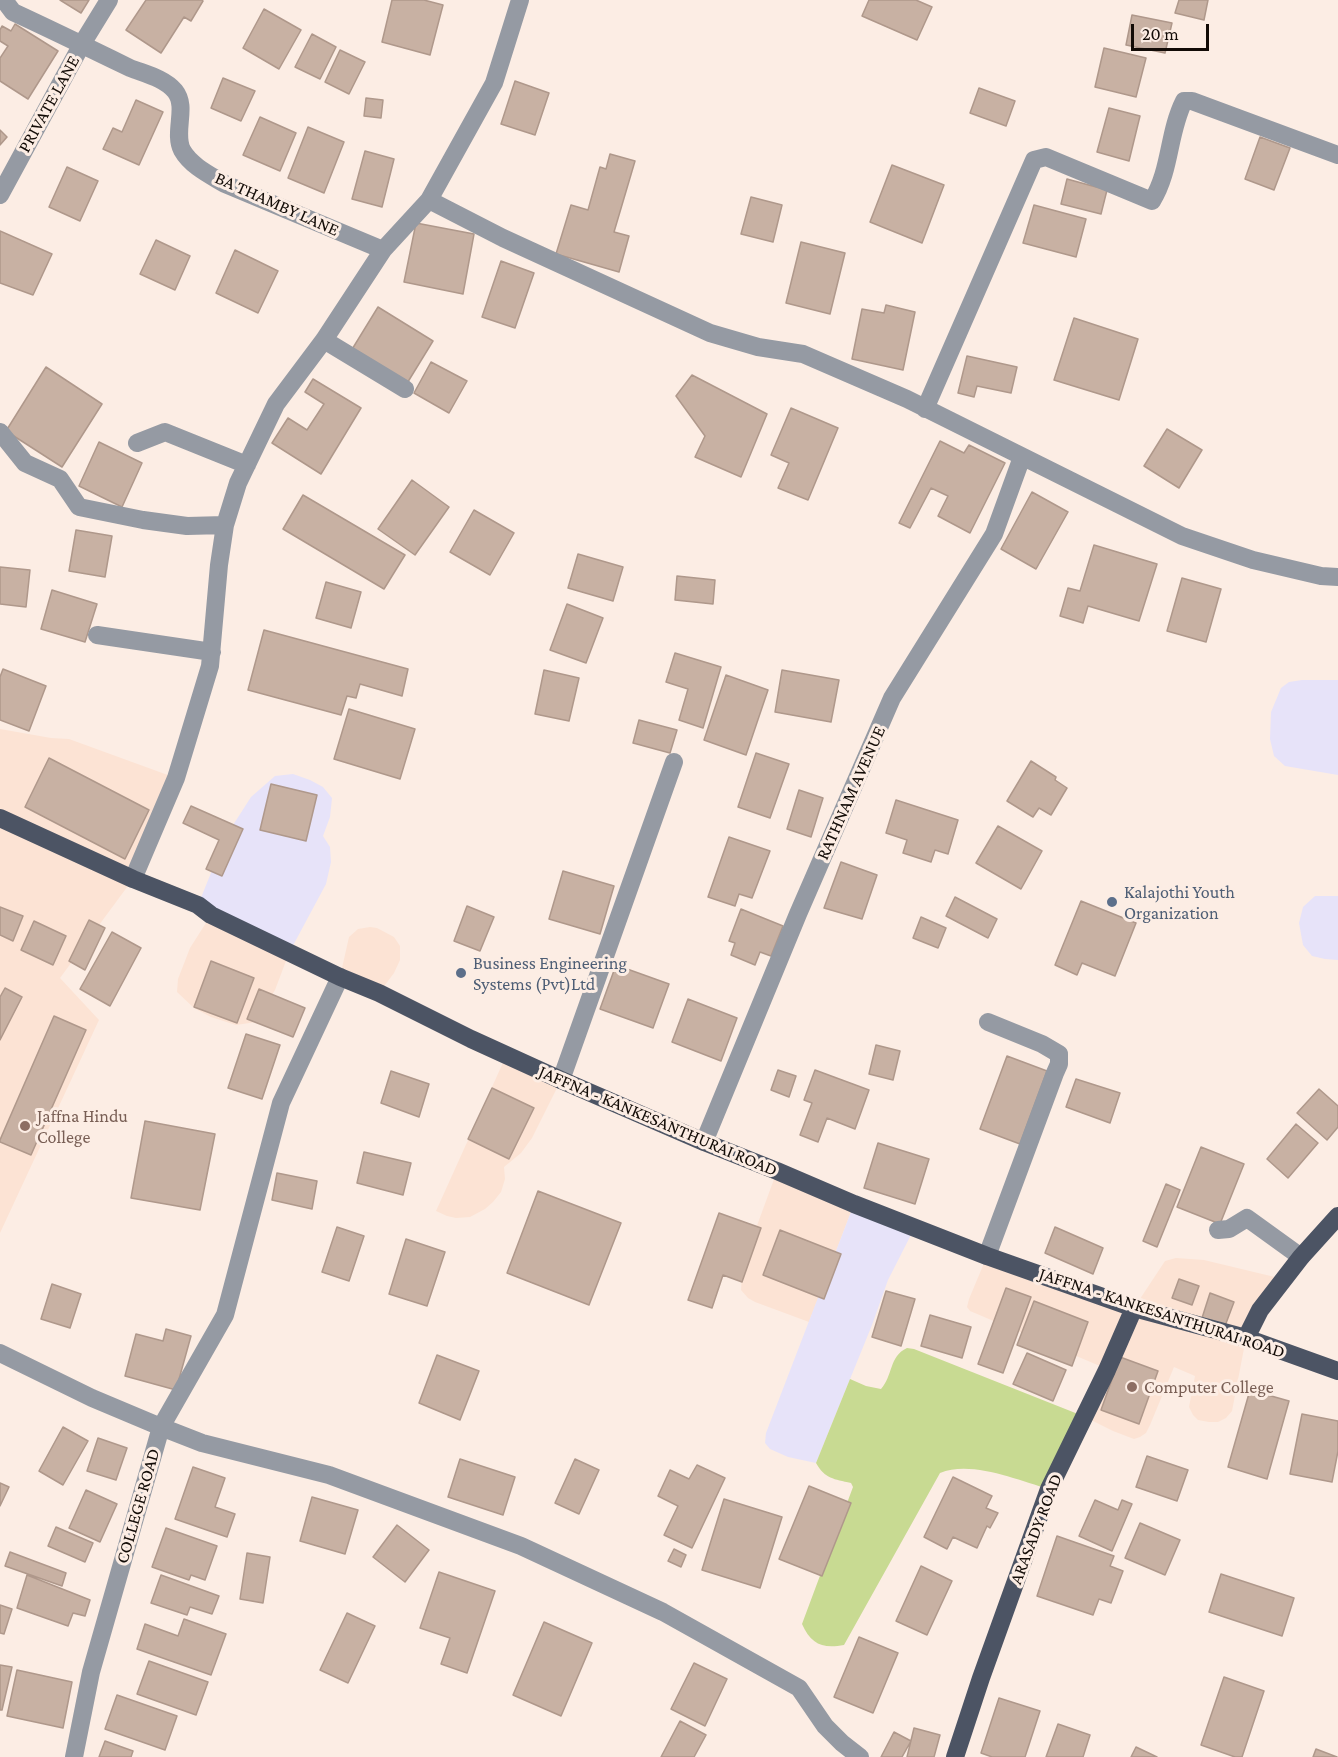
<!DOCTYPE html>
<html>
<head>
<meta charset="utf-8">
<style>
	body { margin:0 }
	#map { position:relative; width:1338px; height:1757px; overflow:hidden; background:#fcede4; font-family:"Crimson Pro",serif }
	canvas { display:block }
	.scale { position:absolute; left:1131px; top:24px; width:78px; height:27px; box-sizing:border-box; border:3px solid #120b06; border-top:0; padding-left:8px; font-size:18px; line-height:21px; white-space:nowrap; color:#120b06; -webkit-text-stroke:4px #fcede4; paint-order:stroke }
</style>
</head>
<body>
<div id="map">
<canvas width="1338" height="1757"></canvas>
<div class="scale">20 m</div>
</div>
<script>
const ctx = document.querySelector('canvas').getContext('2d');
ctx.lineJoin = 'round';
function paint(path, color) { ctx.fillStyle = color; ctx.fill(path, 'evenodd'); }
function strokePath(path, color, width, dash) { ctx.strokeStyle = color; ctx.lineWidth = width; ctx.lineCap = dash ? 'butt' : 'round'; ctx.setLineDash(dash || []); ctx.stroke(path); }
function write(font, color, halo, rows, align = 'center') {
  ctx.font = font + ' "Crimson Pro",serif'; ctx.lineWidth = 6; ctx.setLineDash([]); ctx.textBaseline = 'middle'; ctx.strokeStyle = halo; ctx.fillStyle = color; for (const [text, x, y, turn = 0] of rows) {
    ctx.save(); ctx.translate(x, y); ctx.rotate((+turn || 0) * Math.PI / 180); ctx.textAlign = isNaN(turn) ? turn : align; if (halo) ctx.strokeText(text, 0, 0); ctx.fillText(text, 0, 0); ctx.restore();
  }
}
const built = new Path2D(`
	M 0,729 L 51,738 L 69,739 L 176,778 L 133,879 L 60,978 L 99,1020 L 0,1233 Z
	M 211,915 L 289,953 L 275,990 L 256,1022 L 236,1025 L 211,1017 L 194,1008 L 177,992 L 178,979 L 190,948 Z
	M 370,927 L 377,928 L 394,937 L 400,946 L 400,960 L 394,973 L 379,993 L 340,977 L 349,937 L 358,929 Z
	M 506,1056 L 561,1080 L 532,1138 L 521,1153 L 504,1167 L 505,1179 L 501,1192 L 493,1202 L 485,1209 L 470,1217 L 456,1218 L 447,1216 L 436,1211 Z
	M 777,1171 L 854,1204 L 809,1322 L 755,1302 L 748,1298 L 741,1290 L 742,1275 L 755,1231 Z
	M 987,1256 L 1134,1308 L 1165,1261 L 1176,1258 L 1204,1260 L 1283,1279 L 1246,1338 L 1232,1411 L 1226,1418 L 1218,1422 L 1209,1422 L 1198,1420 L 1193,1415 L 1189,1407 L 1195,1376 L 1174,1367 L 1150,1425 L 1146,1433 L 1140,1437 L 1134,1439 L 1113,1431 L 1083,1416 L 1107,1369 L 970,1311 L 967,1307 L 969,1299 Z`);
const industrial = new Path2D(`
	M 1302,680 L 1338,680 L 1338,775 L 1285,766 L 1274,756 L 1270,739 L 1271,712 L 1281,688 L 1289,682 Z
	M 293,774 L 310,780 L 323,787 L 332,798 L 330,817 L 323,836 L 330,847 L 331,862 L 326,884 L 289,953 L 198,905 L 226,836 L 251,797 L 275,776 Z
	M 1315,896 L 1338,896 L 1338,960 L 1325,959 L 1312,956 L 1303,945 L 1299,923 L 1303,907 Z
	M 854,1204 L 915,1227 L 888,1280 L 872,1325 L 816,1463 L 788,1457 L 770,1449 L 765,1443 L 766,1433 Z`);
const green = new Path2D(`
	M 907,1348 L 914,1349 L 1083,1416 L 1049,1489 C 1017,1480 971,1460 940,1473 L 844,1645 C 822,1649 811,1644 802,1624 L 853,1487 L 851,1483 C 834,1479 825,1479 816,1463 L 850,1379 L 866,1386 L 881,1389 C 893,1376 889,1356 907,1348 Z`);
const building = new Path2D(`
	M 60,0 L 89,0 L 81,13 Z
	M 146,0 L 202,0 L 203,1 L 191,21 L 184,17 L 161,53 L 126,30 Z
	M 392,0 L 424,0 L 443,5 L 430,55 L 382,42 Z
	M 869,0 L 916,0 L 932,7 L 917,40 L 862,16 Z
	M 1179,0 L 1208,0 L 1204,20 L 1175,13 Z
	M 264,9 L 301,30 L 279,69 L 243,48 Z
	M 1132,15 L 1172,23 L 1165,53 L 1126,45 Z
	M 15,24 L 58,51 L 28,99 L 0,81 L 0,58 L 8,46 L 0,41 L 0,30 L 2,26 L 11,31 Z
	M 312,34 L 336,47 L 320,79 L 295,67 Z
	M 1104,48 L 1146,58 L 1136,97 L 1095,87 Z
	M 340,50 L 365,62 L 349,94 L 325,82 Z
	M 223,78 L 255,91 L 241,121 L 211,108 Z
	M 515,81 L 549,93 L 535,135 L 501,124 Z
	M 979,88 L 1015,101 L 1006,126 L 970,113 Z
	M 366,98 L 383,100 L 381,118 L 364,116 Z
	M 136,100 L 163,112 L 139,165 L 103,149 L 113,128 L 122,132 Z
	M 1109,108 L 1140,116 L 1129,161 L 1097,152 Z
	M 260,117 L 296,133 L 280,171 L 243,155 Z
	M 308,127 L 344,142 L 324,193 L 288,178 Z
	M 0,130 L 7,137 L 0,145 Z
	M 1260,137 L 1290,148 L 1274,190 L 1245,179 Z
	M 365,151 L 394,159 L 382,207 L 352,199 Z
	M 610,154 L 635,161 L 614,232 L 629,236 L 619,272 L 556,254 L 571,205 L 588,210 L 600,167 L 606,169 Z
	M 892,165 L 944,185 L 922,243 L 870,222 Z
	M 67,167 L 98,181 L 80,221 L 49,207 Z
	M 1067,179 L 1107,190 L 1101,214 L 1061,204 Z
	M 751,197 L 782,205 L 773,242 L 741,234 Z
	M 1034,205 L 1086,219 L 1076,257 L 1023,243 Z
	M 416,223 L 474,234 L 463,294 L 404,282 Z
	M 0,231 L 52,254 L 33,295 L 0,283 Z
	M 156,240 L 190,256 L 175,290 L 140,274 Z
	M 801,242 L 845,253 L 830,314 L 786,303 Z
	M 235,250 L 278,271 L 258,313 L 216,293 Z
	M 501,261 L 534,273 L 515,328 L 482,317 Z
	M 886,305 L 915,312 L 903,370 L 852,359 L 862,309 L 884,313 Z
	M 378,307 L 433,341 L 406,385 L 351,351 Z
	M 1074,318 L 1138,339 L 1119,400 L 1054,380 Z
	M 967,356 L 1017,367 L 1011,393 L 977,386 L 974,397 L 958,393 Z
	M 431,362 L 467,381 L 449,413 L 414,393 Z
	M 46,367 L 102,404 L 62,467 L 6,431 Z
	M 692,375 L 767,414 L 741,477 L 695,457 L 705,436 L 676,396 Z
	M 313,379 L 361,408 L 321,474 L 272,443 L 288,418 L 307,430 L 324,404 L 305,392 Z
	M 791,408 L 838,428 L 808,500 L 778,488 L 789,463 L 771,455 Z
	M 1167,429 L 1202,450 L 1179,488 L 1144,466 Z
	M 940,441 L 964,453 L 969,445 L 1005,463 L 970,533 L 938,516 L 948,496 L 931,488 L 910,528 L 899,523 Z
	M 99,442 L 142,463 L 122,507 L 79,486 Z
	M 412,480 L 449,507 L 415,555 L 378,529 Z
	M 1032,492 L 1068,512 L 1036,569 L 1001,549 Z
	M 303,495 L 405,555 L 384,589 L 283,529 Z
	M 474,510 L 514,533 L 490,575 L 450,552 Z
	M 76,530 L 112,536 L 105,577 L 69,571 Z
	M 1094,545 L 1157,564 L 1139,621 L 1088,606 L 1083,623 L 1060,616 L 1068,588 L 1080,591 Z
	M 578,554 L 623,567 L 613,601 L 568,588 Z
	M 0,567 L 30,570 L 26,607 L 0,604 Z
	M 677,576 L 715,580 L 713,604 L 675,600 Z
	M 1182,578 L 1221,589 L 1206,642 L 1167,631 Z
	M 326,582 L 361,592 L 351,628 L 316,618 Z
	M 52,590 L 97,604 L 85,642 L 41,629 Z
	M 567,604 L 603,618 L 586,663 L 550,650 Z
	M 264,630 L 408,669 L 402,696 L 360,684 L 356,698 L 347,696 L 341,715 L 248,690 Z
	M 675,653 L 721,667 L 703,728 L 679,720 L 688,689 L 666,682 Z
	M 3,669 L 46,686 L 29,731 L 0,720 L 0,677 Z
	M 544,670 L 579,678 L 569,721 L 535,714 Z
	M 782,670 L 839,680 L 831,722 L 775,712 Z
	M 726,675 L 768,690 L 746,755 L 704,740 Z
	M 349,709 L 415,729 L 400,779 L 334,759 Z
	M 639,720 L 677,730 L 670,753 L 633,743 Z
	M 756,753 L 789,764 L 770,818 L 738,807 Z
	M 49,758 L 149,810 L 125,859 L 25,807 Z
	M 1031,761 L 1056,777 L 1055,780 L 1067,788 L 1051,815 L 1039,808 L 1033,817 L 1007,801 Z
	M 271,784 L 317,795 L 306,841 L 260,830 Z
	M 799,790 L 823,798 L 811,837 L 787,829 Z
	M 896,800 L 958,820 L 948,854 L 935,850 L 931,862 L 903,853 L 907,840 L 886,833 Z
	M 191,806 L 243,829 L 222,876 L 206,869 L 219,840 L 183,823 Z
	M 998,826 L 1042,851 L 1021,889 L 976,863 Z
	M 729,837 L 770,851 L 752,898 L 739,894 L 735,906 L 708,897 Z
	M 841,862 L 877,875 L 862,919 L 824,908 Z
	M 563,871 L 614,886 L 600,934 L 549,919 Z
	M 955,897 L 997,919 L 988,938 L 946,916 Z
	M 1081,901 L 1136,923 L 1115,976 L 1082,963 L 1077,975 L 1055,965 Z
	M 467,906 L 494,917 L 480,951 L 454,941 Z
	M 0,907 L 23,916 L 13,941 L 0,935 Z
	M 741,909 L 783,926 L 771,956 L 760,952 L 755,965 L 731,955 L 735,943 L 729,941 Z
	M 921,917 L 946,928 L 938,948 L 913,938 Z
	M 89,920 L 105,928 L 85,970 L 69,961 Z
	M 34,921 L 66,936 L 53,965 L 21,950 Z
	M 112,932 L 141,948 L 110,1006 L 80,989 Z
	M 211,961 L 254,978 L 237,1023 L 194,1007 Z
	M 616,965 L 669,984 L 653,1028 L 600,1009 Z
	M 5,988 L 22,997 L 0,1040 L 0,997 Z
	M 259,989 L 305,1008 L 293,1037 L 247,1019 Z
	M 688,999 L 737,1018 L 721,1061 L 672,1042 Z
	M 54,1016 L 86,1030 L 31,1155 L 0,1142 L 0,1140 Z
	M 246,1034 L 280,1045 L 262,1099 L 228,1088 Z
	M 876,1045 L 900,1051 L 893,1080 L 869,1074 Z
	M 1007,1056 L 1047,1071 L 1020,1144 L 980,1129 Z
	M 778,1070 L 796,1076 L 789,1097 L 771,1090 Z
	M 815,1070 L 869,1090 L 855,1129 L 827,1118 L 818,1142 L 800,1135 L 812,1103 L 804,1100 Z
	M 391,1071 L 429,1084 L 419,1117 L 381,1103 Z
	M 1076,1079 L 1120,1093 L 1110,1123 L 1066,1107 Z
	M 492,1088 L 534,1108 L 509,1159 L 468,1139 Z
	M 1319,1089 L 1338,1106 L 1338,1127 L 1327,1140 L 1297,1113 Z
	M 145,1121 L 215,1134 L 200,1210 L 131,1198 Z
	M 1296,1124 L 1318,1143 L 1288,1178 L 1267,1159 Z
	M 878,1143 L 929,1159 L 915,1204 L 864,1188 Z
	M 1201,1147 L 1244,1164 L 1220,1224 L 1177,1207 Z
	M 364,1152 L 411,1163 L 403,1195 L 357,1183 Z
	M 277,1173 L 317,1181 L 312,1209 L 272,1200 Z
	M 1166,1184 L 1180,1190 L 1157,1247 L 1143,1241 Z
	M 538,1191 L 621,1223 L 589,1305 L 507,1273 Z
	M 719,1213 L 761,1228 L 742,1282 L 723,1275 L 712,1308 L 688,1300 Z
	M 337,1227 L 364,1236 L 349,1281 L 322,1272 Z
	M 1055,1227 L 1103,1248 L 1093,1274 L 1045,1253 Z
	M 780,1230 L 841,1254 L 824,1299 L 763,1275 Z
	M 406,1239 L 445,1252 L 427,1306 L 389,1294 Z
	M 1179,1279 L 1199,1286 L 1192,1305 L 1172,1298 Z
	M 52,1284 L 81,1294 L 70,1328 L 41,1319 Z
	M 1006,1288 L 1031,1297 L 1003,1373 L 978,1364 Z
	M 886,1291 L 915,1299 L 901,1346 L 872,1337 Z
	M 1210,1293 L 1234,1302 L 1225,1326 L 1202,1318 Z
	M 1034,1301 L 1088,1322 L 1072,1366 L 1017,1345 Z
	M 930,1315 L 971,1327 L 962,1358 L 921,1346 Z
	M 166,1329 L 191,1336 L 176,1390 L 125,1376 L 136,1334 L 163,1341 Z
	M 1027,1353 L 1066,1370 L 1053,1401 L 1013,1384 Z
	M 437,1355 L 479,1371 L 460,1420 L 419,1403 Z
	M 1120,1357 L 1158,1371 L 1139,1424 L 1101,1410 Z
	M 1250,1390 L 1289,1401 L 1267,1479 L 1228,1467 Z
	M 1302,1414 L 1338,1421 L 1338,1451 L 1332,1482 L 1290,1474 Z
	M 63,1427 L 88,1441 L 63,1485 L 39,1471 Z
	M 98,1438 L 127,1448 L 116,1480 L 87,1471 Z
	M 1147,1456 L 1188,1470 L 1177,1501 L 1136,1487 Z
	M 460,1459 L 515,1477 L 503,1515 L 448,1497 Z
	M 575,1459 L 599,1470 L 579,1514 L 555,1503 Z
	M 697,1465 L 725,1478 L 692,1548 L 664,1535 L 678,1506 L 658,1496 L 670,1470 L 689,1479 Z
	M 193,1467 L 225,1478 L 215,1507 L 235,1514 L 227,1537 L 175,1519 Z
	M 953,1477 L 992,1496 L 986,1508 L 998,1513 L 990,1528 L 987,1526 L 977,1548 L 953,1537 L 947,1549 L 924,1537 Z
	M 0,1483 L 9,1487 L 0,1506 Z
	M 809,1486 L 851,1503 L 822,1576 L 779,1559 Z
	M 86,1490 L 117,1504 L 100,1542 L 69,1528 Z
	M 312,1497 L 358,1510 L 345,1554 L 300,1541 Z
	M 724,1499 L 782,1517 L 760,1588 L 702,1570 Z
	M 1095,1500 L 1118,1510 L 1122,1500 L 1132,1504 L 1112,1551 L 1079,1536 Z
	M 1140,1523 L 1180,1540 L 1165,1575 L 1125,1558 Z
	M 397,1525 L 429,1550 L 405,1582 L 373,1557 Z
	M 56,1527 L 93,1543 L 85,1562 L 48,1546 Z
	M 166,1528 L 217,1546 L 205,1580 L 191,1575 L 189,1580 L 152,1567 Z
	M 1057,1536 L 1114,1556 L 1110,1566 L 1123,1571 L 1111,1603 L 1099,1599 L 1093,1615 L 1037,1596 Z
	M 674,1549 L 686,1555 L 681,1567 L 668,1561 Z
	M 10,1552 L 66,1573 L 62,1586 L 5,1566 Z
	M 247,1553 L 270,1557 L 263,1603 L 240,1599 Z
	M 921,1566 L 952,1581 L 927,1635 L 896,1621 Z
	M 439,1572 L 495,1591 L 467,1673 L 441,1664 L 450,1638 L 420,1628 Z
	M 1221,1574 L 1294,1598 L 1282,1636 L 1209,1612 Z
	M 27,1575 L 90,1600 L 85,1616 L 73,1613 L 68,1626 L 17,1608 Z
	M 161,1575 L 219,1596 L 212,1614 L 190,1607 L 187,1615 L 151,1603 Z
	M 0,1605 L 12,1609 L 4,1634 L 0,1633 Z
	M 347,1613 L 375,1626 L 348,1683 L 320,1670 Z
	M 184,1619 L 226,1634 L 211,1675 L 137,1649 L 145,1624 L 178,1636 Z
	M 544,1622 L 592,1643 L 561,1716 L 513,1695 Z
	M 859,1637 L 898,1653 L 873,1713 L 834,1697 Z
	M 149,1661 L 208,1682 L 196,1715 L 137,1694 Z
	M 694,1663 L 727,1679 L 705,1726 L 671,1709 Z
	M 0,1665 L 12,1667 L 2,1710 L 0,1710 Z
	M 17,1670 L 72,1682 L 63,1728 L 7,1716 Z
	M 1224,1677 L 1264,1691 L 1242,1757 L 1235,1757 L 1201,1745 Z
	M 117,1695 L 177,1716 L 165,1750 L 105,1729 Z
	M 999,1698 L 1040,1711 L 1025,1757 L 992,1757 L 981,1753 Z
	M 680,1721 L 706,1735 L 694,1757 L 661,1757 Z
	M 1058,1724 L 1090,1735 L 1083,1757 L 1046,1757 Z
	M 914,1728 L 940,1735 L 934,1757 L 907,1757 Z
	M 894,1732 L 911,1741 L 902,1757 L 881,1757 Z
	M 105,1741 L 133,1751 L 131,1757 L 99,1757 Z
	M 1136,1747 L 1157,1757 L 1131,1757 Z
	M 1316,1749 L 1337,1757 L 1313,1757 Z`);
const minor = new Path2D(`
	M 4,0 L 13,12 C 52,30 91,49 130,68 C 145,74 164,78 175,91 C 188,107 173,132 182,150 C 191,166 210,175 225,184 L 383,250
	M 0,195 L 82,44 L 109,0
	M 429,200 L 503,238 L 710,333 L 758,347 L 803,354 L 907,399 L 1182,536 L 1253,560 L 1321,576 L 1338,577
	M 324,340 L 405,389
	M 925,409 L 1034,160 L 1046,157 L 1152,201 C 1171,170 1168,133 1184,101 L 1192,101 L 1338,155
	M 0,432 L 25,463 L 60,479 L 79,507 L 143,520 L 187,526 L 225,525
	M 137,443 L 165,432 L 247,465
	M 97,635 L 212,652
	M 133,879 L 176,778 L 210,666 L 219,565 L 225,525 L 238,483 L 276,404 L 324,340 L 383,250 L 429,200 L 494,83 L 520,0
	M 340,977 L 281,1103 L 225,1315 L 161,1427 L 202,1443 L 329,1475 L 521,1546 L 663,1612 L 799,1688 L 825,1726 L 842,1743 L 860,1757
	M 561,1080 L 674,762
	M 704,1142 L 798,914 L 892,698 L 994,534 L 1022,457
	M 1218,1230 L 1229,1229 L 1247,1218 L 1301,1257
	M 987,1256 L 1055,1073 L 1059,1064 L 1059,1054 L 1042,1044 L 988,1022
	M 0,1353 L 92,1398 L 161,1427 L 91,1672 L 74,1757`);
const major = new Path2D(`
	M 0,818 L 133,879 L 198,905 L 211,915 L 340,977 L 379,993 L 471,1039 L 561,1080 L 704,1142 L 777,1171 L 854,1204 L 987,1256 L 1134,1308 L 1246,1338 L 1338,1371
	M 1246,1338 L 1260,1310 L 1301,1257 L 1338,1216
	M 955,1757 L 981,1678 L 1049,1489 L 1107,1370 L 1134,1308`);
const markers = [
	[1112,902,6,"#5c6f8a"],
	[461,973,6,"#5c6f8a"],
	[25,1126,6,"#8d6e63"],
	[1132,1387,6,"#8d6e63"]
];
const streetNames = [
	["PRIVATE LANE",49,104,-61],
	["BA THAMBY LANE",277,204,24],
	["RATHNAM AVENUE",851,793,-66],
	["JAFFNA - KANKESANTHURAI ROAD",658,1121,23],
	["JAFFNA - KANKESANTHURAI ROAD",1162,1313,18],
	["COLLEGE ROAD",138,1506,-74],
	["ARASADY ROAD",1036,1529,-69]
];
const serviceNames = [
	["Kalajothi Youth",1124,892],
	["Organization",1124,913],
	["Business Engineering",473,963],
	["Systems (Pvt)Ltd",473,984]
];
const educationNames = [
	["Jaffna Hindu",37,1116],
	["College",37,1137],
	["Computer College",1144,1387]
];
paint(built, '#fce3d4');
paint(industrial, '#e7e3f9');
paint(green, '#c8da92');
paint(building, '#c8b1a3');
strokePath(building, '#af988b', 1.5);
strokePath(minor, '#959aa3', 18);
strokePath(major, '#4c5464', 18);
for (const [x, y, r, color] of markers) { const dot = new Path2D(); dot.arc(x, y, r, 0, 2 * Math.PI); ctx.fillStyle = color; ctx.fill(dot); strokePath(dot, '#fcede4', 2); }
write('18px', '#120b06', '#fcede4', streetNames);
write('18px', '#4e5e75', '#fcede4', serviceNames, 'left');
write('18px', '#785e54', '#fcede4', educationNames, 'left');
</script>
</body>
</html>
